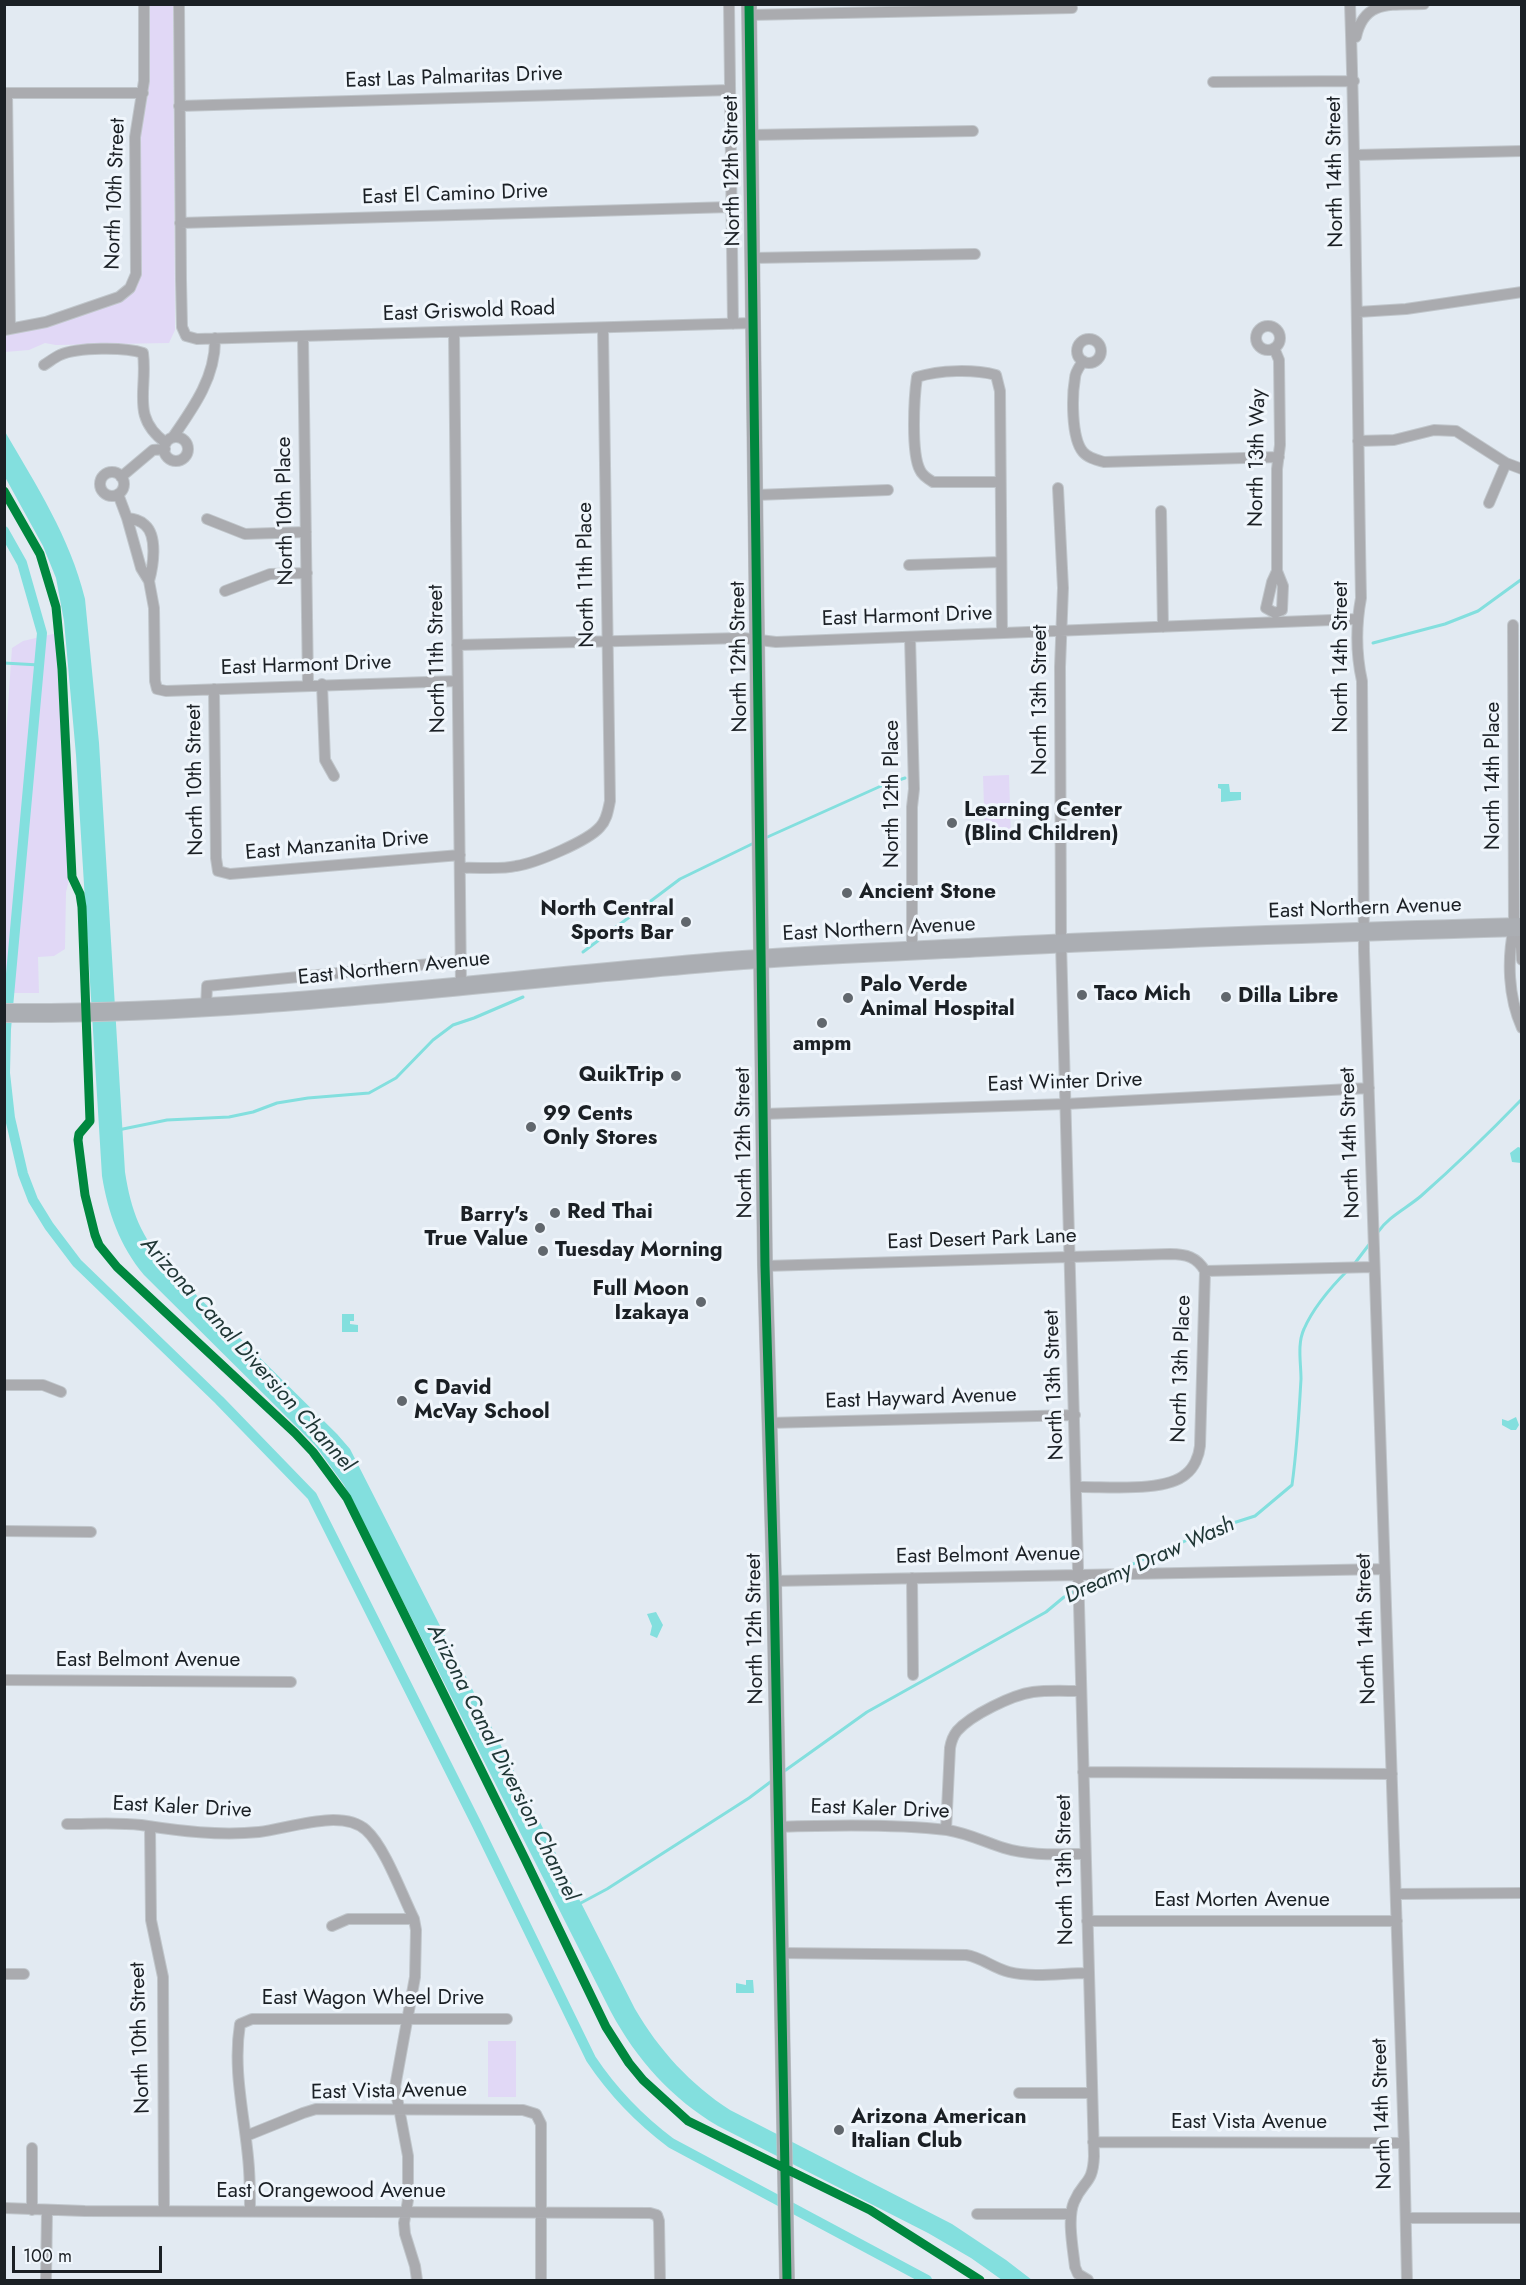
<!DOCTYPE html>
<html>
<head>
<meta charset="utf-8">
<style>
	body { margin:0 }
	#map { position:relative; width:1526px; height:2285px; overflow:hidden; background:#e2eaf2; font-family:Jost,sans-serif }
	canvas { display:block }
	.frame { position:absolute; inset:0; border:6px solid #1b2025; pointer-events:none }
	.scale { position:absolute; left:12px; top:2246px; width:150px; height:27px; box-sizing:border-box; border:3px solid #1b2025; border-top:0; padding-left:8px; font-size:18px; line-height:21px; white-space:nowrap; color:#1b2025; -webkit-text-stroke:4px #f0f6fc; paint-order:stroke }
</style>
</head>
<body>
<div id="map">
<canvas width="1526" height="2285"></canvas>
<div class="frame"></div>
<div class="scale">100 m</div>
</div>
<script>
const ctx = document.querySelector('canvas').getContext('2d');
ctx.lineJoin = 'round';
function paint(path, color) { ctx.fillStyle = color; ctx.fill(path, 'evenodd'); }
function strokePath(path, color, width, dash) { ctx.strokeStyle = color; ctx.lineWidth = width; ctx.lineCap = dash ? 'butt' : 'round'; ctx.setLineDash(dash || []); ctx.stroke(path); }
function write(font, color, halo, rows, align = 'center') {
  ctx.font = font + ' Jost,sans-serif'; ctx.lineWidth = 6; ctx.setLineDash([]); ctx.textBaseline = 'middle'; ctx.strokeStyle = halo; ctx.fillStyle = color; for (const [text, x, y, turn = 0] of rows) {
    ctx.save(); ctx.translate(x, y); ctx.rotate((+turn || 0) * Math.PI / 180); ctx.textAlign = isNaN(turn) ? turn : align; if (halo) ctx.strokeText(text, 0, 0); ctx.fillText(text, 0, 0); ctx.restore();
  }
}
const green = new Path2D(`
	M 147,5 L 173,5 L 175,330 L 169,343 L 56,345 L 45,343 L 29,350 L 5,352 L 4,335 L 47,326 L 133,291 L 139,138 L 148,94 Z
	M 57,633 L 69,880 L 66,892 L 65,949 L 54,956 L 38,957 L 39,993 L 5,993 L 4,763 L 12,648 L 23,641 Z
	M 1009,775 L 1011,837 L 985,838 L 983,776 Z
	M 488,2041 L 516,2041 L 516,2097 L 488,2097 Z`);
const water = new Path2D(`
	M 4,430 C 36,485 70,537 85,599 L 99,743 L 125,1172 C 131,1211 141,1237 168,1267 L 337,1434 L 350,1449 L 635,2009 C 659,2050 690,2084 730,2110 L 952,2224 L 1006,2260 L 1032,2280 L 1002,2280 L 971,2258 L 928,2233 L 718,2126 C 671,2098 637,2060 611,2012 L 344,1485 L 315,1445 L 144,1275 C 120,1246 108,1213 102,1176 L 76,755 L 64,621 L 56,578 L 43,546 L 5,477 Z
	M 1218,784 L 1229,784 L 1230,792 L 1241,792 L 1241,800 L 1221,802 L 1221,789 L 1218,788 Z
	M 1518,1147 L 1521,1148 L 1521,1163 L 1512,1162 L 1510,1153 Z
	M 342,1314 L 354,1314 L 354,1321 L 350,1321 L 350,1324 L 358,1325 L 358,1332 L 342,1332 Z
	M 1516,1417 L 1519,1425 L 1516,1430 L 1511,1430 L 1502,1425 L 1502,1419 L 1508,1421 Z
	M 656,1612 L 663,1625 L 657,1638 L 650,1635 L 652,1626 L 647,1614 Z
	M 746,1980 L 753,1980 L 754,1993 L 736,1993 L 736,1983 L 746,1985 Z`);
const stream = new Path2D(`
	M 1373,643 L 1445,624 L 1478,611 L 1522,579
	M 4,663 L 39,665
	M 763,839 L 881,786 L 905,778
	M 583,952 L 680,879 L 754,843
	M 118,1130 L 167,1120 L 229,1117 L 253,1112 L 277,1103 L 308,1098 L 369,1093 L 396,1078 L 433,1040 L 453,1025 L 474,1018 L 523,997
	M 1378,1232 C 1388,1217 1407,1208 1421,1196 C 1455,1166 1489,1133 1522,1099
	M 1355,1263 L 1371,1242
	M 1119,1570 L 1208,1531 L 1255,1516 L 1292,1485 C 1297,1449 1299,1415 1301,1379 C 1301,1363 1297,1344 1304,1329 C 1314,1306 1331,1287 1348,1270
	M 1081,1589 L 1102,1578
	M 783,1772 L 867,1712 L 1046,1612 L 1064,1597 L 1075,1591
	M 579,1904 L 607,1889 L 749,1798 L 773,1780`);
const canal = new Path2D(`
	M 4,531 L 22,563 L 42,633 L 6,1029 L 5,1073 L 10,1118 L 23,1174 L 33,1200 L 49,1226 L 77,1263 L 219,1400 L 312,1496 L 477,1825 L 591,2059 C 613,2092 639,2119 671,2143 L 927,2280`);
const street = new Path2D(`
	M 179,4 L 181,280 L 182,327 L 186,336 L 197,339 L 753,323
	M 729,4 L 733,324
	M 1350,4 C 1357,202 1357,400 1361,598 C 1356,625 1356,654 1362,681 L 1364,951 L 1404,2143 L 1407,2280
	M 749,15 L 1072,8
	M 1356,37 C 1364,0 1390,5 1424,4
	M 1213,82 L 1354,81
	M 4,93 L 143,93
	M 7,93 L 10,329
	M 179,106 L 730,90
	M 750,135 L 973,131
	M 1356,155 L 1522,151
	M 180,223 L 731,207
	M 752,258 L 975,254
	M 1358,312 L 1406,309 L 1522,292
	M1256 338a12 12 0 1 1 24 0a12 12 0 1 1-24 0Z
	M 4,330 L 46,322 L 119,297 L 130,288 L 136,274 L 135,137 L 144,81 L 144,4
	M 454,332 L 461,986
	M 303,336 L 308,685
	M1077 351a12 12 0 1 1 24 0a12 12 0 1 1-24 0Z
	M 1274,348 L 1279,360 L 1280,445 L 1277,469 L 1277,571 L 1283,586 L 1282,610 L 1275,613
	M 1083,361 C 1080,366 1075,372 1075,378 C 1072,395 1071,438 1083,452 C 1088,458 1097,460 1104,462 L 1279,457
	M 44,365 C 49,362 55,357 60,355 C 77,347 126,347 143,353 C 148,390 130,417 166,443
	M 173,437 C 194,407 216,376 215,338
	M164 449a12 12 0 1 1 24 0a12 12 0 1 1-24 0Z
	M 1358,441 L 1394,440 L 1434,430 L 1456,431 L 1506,463 L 1522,469
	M100 484a12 12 0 1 1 24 0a12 12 0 1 1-24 0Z
	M 121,477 L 153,450 L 165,449
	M 1000,482 L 933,482 C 928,479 922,475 920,470 C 911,453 914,397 917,377 C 940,370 973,369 996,375 L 1000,391 L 1002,633
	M 1058,488 L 1063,588 L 1060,667 L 1061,943 L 1094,2156 C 1093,2185 1083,2180 1074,2202 C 1067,2218 1073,2249 1075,2267 L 1078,2274 L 1088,2280
	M 118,494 L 127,518 L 141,568 L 149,581 L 154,608 L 155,681 L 157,689 L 166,691 L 457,681
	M 756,495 L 888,490
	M 1489,503 L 1506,463
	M 1161,511 L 1163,627
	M 127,518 C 134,519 140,520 145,525 C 158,536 153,567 149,581
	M 207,519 L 245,534 L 306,532
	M 909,565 L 1001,562
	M 225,591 L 270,574 L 307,573
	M 1275,613 L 1266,608 L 1272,582 L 1277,571
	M 1513,625 L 1514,927 C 1507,959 1508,997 1522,1028
	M 910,637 L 914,789 L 912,807 L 912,951
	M 457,645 L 743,638 L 776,642 L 1357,619
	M 322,684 L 325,760 L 334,776
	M 214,689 L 216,858 L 218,871 L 230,874 L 460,855
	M 460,868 C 479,867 499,870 516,866 C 536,863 588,841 600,827 C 607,820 608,810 610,801 L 603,329
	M 1514,927 L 1521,947 L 1522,960
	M 206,1008 L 207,986 L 460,961
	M 763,1114 L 1065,1104 L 1369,1088
	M 765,1266 L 1170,1254 C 1186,1254 1197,1257 1205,1271 L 1200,1446 C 1199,1456 1194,1468 1186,1474 C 1165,1493 1104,1486 1077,1487
	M 1205,1271 L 1374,1267
	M 4,1385 L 43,1385 L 61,1392
	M 768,1423 L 1075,1415
	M 4,1531 L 91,1532
	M 912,1578 L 913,1675
	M 774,1581 L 1384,1569
	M 4,1680 L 291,1682
	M 1083,1772 L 1392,1774
	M 67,1824 C 91,1824 117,1822 141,1825 C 180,1831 219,1836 259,1832 C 288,1829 341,1808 366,1830 C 385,1847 402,1895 414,1919 L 416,1930 L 415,1977 L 395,2087 L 408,2156 L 408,2200 L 404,2223 L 405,2234 L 415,2266 L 417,2280
	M 150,1827 L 151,1920 L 163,1977 L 164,2211
	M 778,1827 C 830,1825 896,1824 947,1830 C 967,1833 985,1842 1004,1848 C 1030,1856 1058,1854 1085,1854
	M 946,1830 L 950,1748 C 951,1742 953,1736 957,1731 C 971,1715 1012,1695 1033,1692 C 1048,1690 1065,1691 1080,1691
	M 1396,1894 L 1522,1893
	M 1087,1921 L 1397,1921
	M 332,1926 L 348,1919 L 414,1919
	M 780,1953 L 966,1955 C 981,1957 993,1968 1009,1972 C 1034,1978 1062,1973 1088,1973
	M 4,1974 L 24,1974
	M 1019,2093 L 1091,2093
	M 246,2136 L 303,2113 L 316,2109 L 523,2110 L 536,2114 L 541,2124 L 541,2280
	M 1093,2142 L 1404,2143
	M 32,2148 L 32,2210
	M 4,2208 L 85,2211 L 650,2213 L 657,2215 L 659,2221 L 660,2280
	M 250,2211 C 250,2197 250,2183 249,2169 C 246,2121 232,2073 240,2024 L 252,2019 L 507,2019
	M 977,2214 L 1071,2214
	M 1406,2218 L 1522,2218
	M 46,2280 L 47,2210`);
const secondary = new Path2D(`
	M 749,4 L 765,1266 L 774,1581 L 787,2280`);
const primary = new Path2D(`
	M 4,1013 C 252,1015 497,979 743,960 C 824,954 906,951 987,947 C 1165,938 1343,932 1522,927`);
const cycleway = new Path2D(`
	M 749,4 L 765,1266 L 774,1581 L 787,2280
	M 4,491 L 40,554 L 56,607 L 62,669 L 72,877 L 80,894 L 82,907 L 90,1121 L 79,1134 L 78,1140 L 85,1195 L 95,1235 L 99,1245 L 117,1267 L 295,1433 L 313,1452 L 347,1498 L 525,1859 L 606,2027 L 629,2063 L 643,2080 L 688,2121 L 870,2210 L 980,2280`);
const markers = [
	[952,823,6,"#61676d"],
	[847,893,6,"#61676d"],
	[686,922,6,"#61676d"],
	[1082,995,6,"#61676d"],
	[1226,997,6,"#61676d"],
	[848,998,6,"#61676d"],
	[822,1023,6,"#61676d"],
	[676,1076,6,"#61676d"],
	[531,1127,6,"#61676d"],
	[555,1213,6,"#61676d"],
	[540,1228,6,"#61676d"],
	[543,1251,6,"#61676d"],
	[701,1302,6,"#61676d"],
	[402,1401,6,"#61676d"],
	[839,2130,6,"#61676d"]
];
const streetNames = [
	["East Las Palmaritas Drive",454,78,-2],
	["North 12th Street",733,171,-91],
	["North 14th Street",1336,172,-91],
	["North 10th Street",116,194,-88],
	["East El Camino Drive",455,195,-2],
	["East Griswold Road",469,312,-2],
	["North 13th Way",1258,458,-89],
	["North 10th Place",286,511,-91],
	["North 11th Place",587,575,-91],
	["East Harmont Drive",907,617,-2],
	["North 12th Street",740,657,-91],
	["North 14th Street",1342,657,-90],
	["North 11th Street",438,659,-91],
	["East Harmont Drive",306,666,-2],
	["North 13th Street",1041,700,-90],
	["North 14th Place",1494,776,-90],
	["North 10th Street",196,780,-91],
	["North 12th Place",893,794,-90],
	["East Manzanita Drive",337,846,-5],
	["East Northern Avenue",1365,909,-2],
	["East Northern Avenue",879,930,-3],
	["East Northern Avenue",394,969,-6],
	["East Winter Drive",1065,1083,-2],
	["North 12th Street",745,1143,-91],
	["North 14th Street",1351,1143,-92],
	["East Desert Park Lane",982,1240,-2],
	["North 13th Place",1182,1369,-88],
	["North 13th Street",1055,1385,-92],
	["East Hayward Avenue",921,1399,-2],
	["East Belmont Avenue",988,1556,-1],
	["North 12th Street",756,1629,-91],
	["North 14th Street",1367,1629,-92],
	["East Belmont Avenue",148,1661],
	["East Kaler Drive",182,1808,3],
	["East Kaler Drive",880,1810,2],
	["North 13th Street",1066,1870,-91],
	["East Morten Avenue",1242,1901],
	["East Wagon Wheel Drive",373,1999],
	["North 10th Street",141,2038,-92],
	["East Vista Avenue",389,2092,-1],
	["North 14th Street",1383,2114,-92],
	["East Vista Avenue",1249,2123],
	["East Orangewood Avenue",331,2192]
];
const poiNames = [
	["Learning Center",964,811],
	["(Blind Children)",964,835],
	["Ancient Stone",859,893],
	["North Central",674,910,"right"],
	["Sports Bar",674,934,"right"],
	["Palo Verde",860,986],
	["Animal Hospital",860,1010],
	["Taco Mich",1094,995],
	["Dilla Libre",1238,997],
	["ampm",822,1045,"center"],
	["QuikTrip",664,1076,"right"],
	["99 Cents",543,1115],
	["Only Stores",543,1139],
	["Red Thai",567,1213],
	["Barry's",528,1216,"right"],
	["True Value",528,1240,"right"],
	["Tuesday Morning",555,1251],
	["Full Moon",689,1290,"right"],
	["Izakaya",689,1314,"right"],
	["C David",414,1389],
	["McVay School",414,1413],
	["Arizona American",851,2118],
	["Italian Club",851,2142]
];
const waterNames = [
	["Arizona Canal Diversion Channel",247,1355,48],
	["Dreamy Draw Wash",1150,1561,-24],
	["Arizona Canal Diversion Channel",502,1763,63]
];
paint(green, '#e1d8f6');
paint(water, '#83dfde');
strokePath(stream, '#83dfde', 3);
strokePath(canal, '#83dfde', 10);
strokePath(street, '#c0c6cb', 12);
strokePath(secondary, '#c0c6cb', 16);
strokePath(primary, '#c0c6cb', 20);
strokePath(street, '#aaabaf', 10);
strokePath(secondary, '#a8abb0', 15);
strokePath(primary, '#abaeb3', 18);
strokePath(cycleway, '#00873e', 9);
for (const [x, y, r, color] of markers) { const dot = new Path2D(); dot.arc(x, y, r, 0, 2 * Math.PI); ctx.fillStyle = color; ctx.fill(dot); strokePath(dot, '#f0f6fc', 2); }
write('21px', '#1b2025', '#f0f6fc', streetNames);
write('bold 21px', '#1b2025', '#f0f6fc', poiNames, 'left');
write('italic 22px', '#203736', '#f0f6fc', waterNames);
</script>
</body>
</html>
